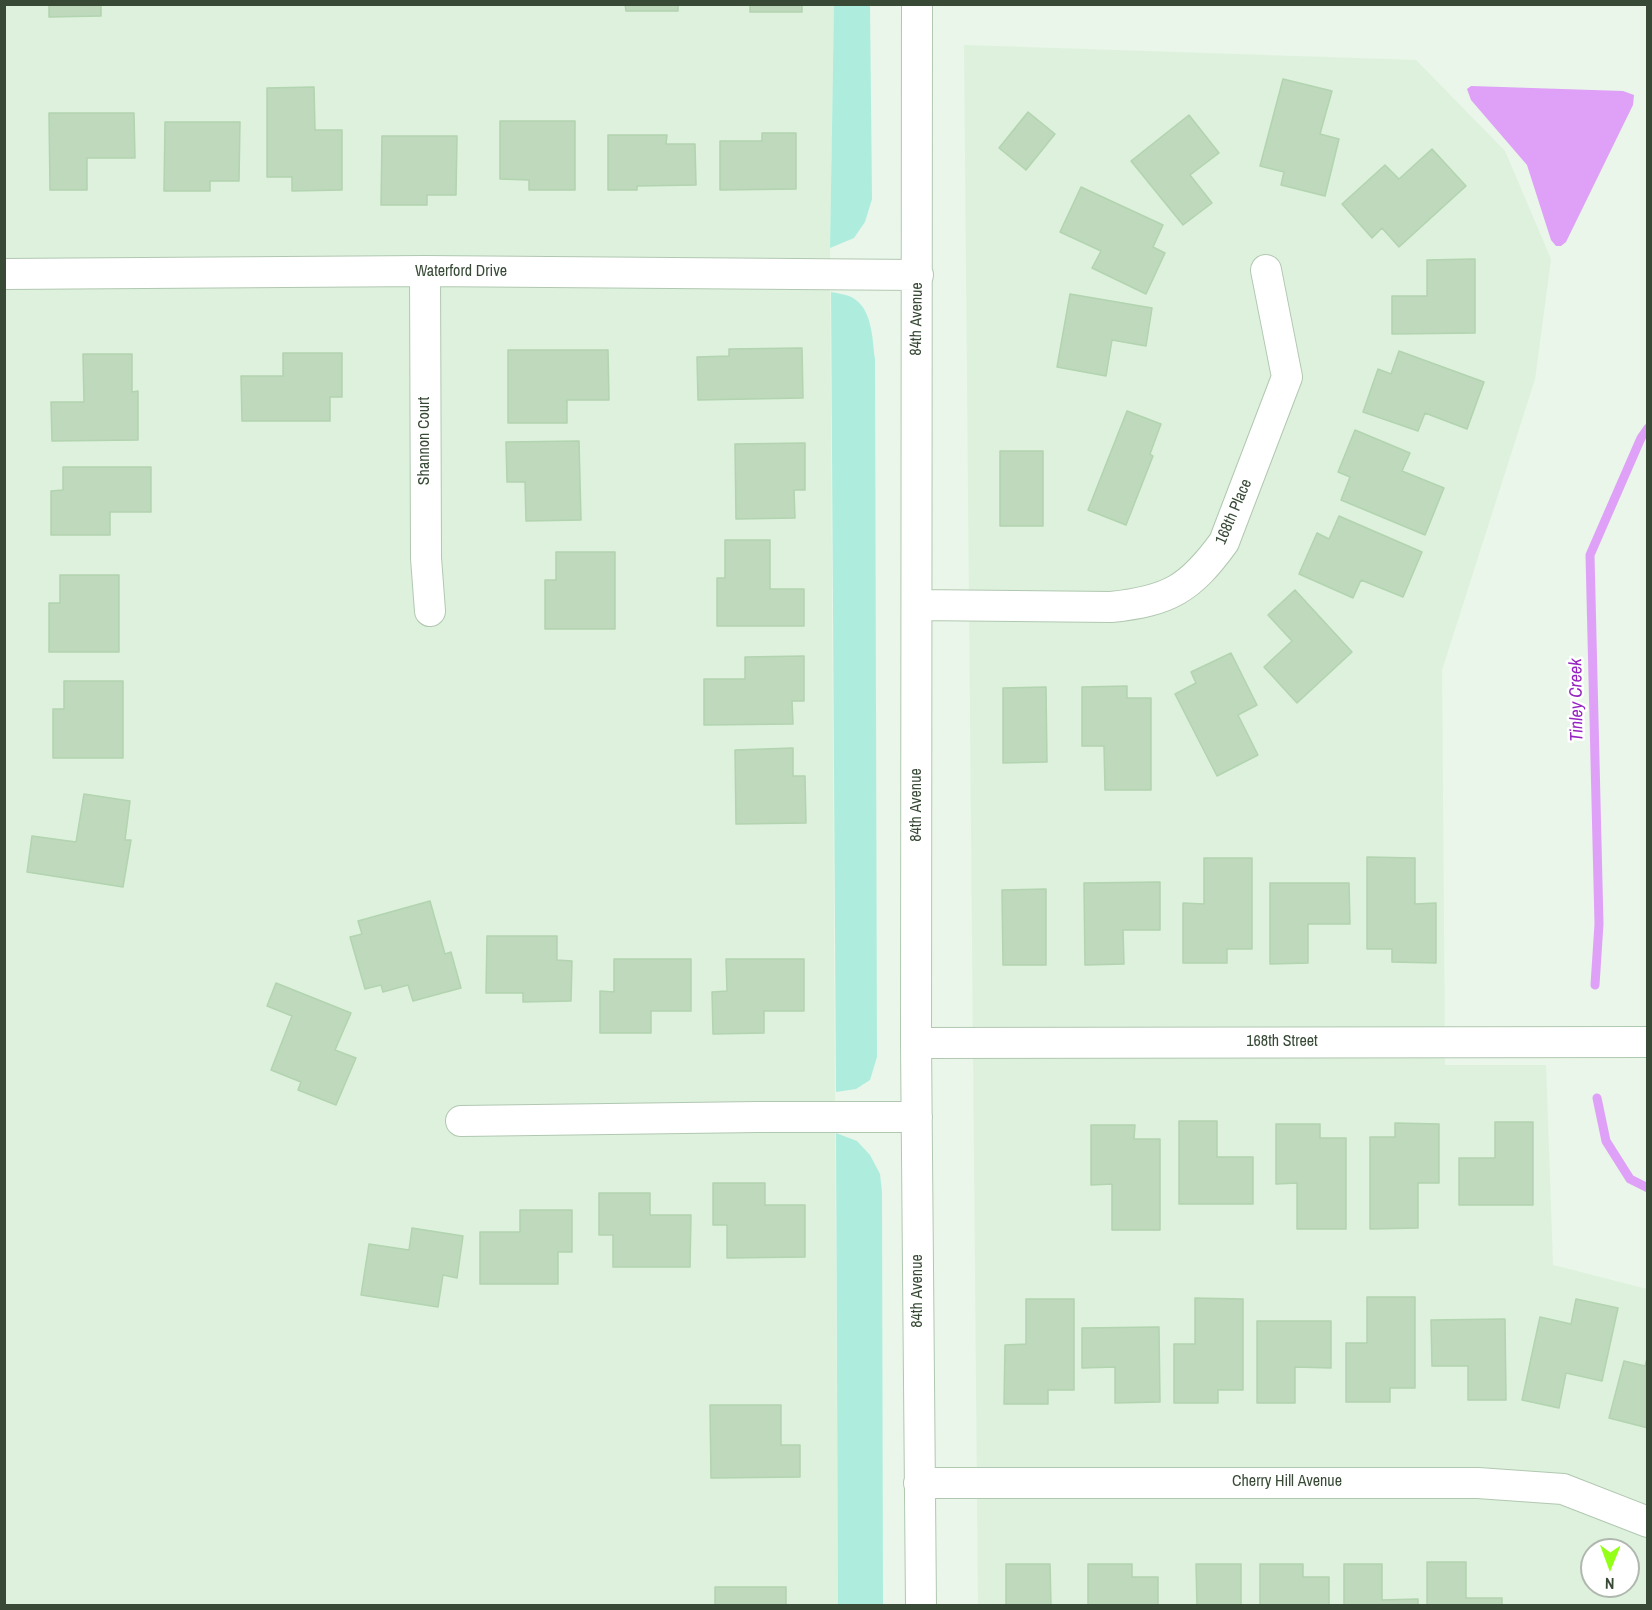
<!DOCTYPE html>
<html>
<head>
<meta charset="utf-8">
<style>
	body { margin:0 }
	#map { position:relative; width:1652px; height:1610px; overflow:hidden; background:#e9f6e9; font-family:"Archivo Narrow",sans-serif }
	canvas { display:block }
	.frame { position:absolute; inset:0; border:6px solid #384a36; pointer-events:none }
	.north { position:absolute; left:1580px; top:1538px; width:60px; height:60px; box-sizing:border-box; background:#fff; border:2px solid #afb7af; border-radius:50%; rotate:181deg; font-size:16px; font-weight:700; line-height:24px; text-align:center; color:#384a36 }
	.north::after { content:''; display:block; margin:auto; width:21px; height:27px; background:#94ff17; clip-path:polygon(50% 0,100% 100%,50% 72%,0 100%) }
</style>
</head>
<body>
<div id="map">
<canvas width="1652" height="1610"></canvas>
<div class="frame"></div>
<div class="north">N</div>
</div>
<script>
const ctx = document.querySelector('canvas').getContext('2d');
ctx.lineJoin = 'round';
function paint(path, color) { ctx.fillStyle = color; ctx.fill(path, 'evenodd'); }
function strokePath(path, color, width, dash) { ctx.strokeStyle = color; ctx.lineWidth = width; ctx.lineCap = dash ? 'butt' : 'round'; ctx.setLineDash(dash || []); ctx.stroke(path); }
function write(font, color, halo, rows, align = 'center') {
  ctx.font = font + ' "Archivo Narrow",sans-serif'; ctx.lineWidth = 5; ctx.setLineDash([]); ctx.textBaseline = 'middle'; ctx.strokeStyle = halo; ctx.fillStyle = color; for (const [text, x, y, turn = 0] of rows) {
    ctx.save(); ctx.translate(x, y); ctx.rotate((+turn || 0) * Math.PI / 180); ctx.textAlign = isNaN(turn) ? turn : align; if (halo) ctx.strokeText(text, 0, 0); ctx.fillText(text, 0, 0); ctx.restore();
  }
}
const residential = new Path2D(`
	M 5,5 L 834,5 L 830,248 L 838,1605 L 5,1606 Z
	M 964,45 L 1416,60 L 1505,151 L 1551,259 L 1535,379 L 1442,670 L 1445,1065 L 1546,1065 L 1553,1265 L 1647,1289 L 1647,1605 L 978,1605 ZM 1592,1550 L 1628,1550 L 1628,1586 L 1592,1586 Z`);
const green = new Path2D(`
	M 834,5 L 870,5 L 872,199 L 865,222 L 854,238 L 830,248 Z
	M 831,292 C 837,293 843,294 849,296 C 873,306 872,338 875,359 L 877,1057 L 870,1080 L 856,1089 L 836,1092 Z
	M 836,1133 L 857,1141 L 870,1155 L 880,1174 L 882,1192 L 883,1605 L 838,1605 Z`);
const water = new Path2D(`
	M 1471,86 L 1623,91 L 1634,95 L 1633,105 L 1566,242 L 1561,246 L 1556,246 L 1551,240 L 1527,165 L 1471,100 L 1467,89 Z`);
const stream = new Path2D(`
	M 1595,985 L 1599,924 L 1590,555 L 1641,438 L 1648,428
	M 1597,1098 L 1606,1141 L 1630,1179 L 1648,1188`);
const building = new Path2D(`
	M 49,4 L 101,4 L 101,16 L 49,17 Z
	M 625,4 L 678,4 L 678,11 L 626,11 Z
	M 750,4 L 802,4 L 802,12 L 750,12 Z
	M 1283,79 L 1332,91 L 1320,134 L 1339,139 L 1325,196 L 1281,185 L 1284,172 L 1260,166 Z
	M 314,87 L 315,130 L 342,130 L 342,190 L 292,191 L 292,177 L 267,177 L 267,88 Z
	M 1028,112 L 1055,134 L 1026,170 L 999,148 Z
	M 49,113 L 134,113 L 135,158 L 87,158 L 87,190 L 50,190 Z
	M 1189,115 L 1219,153 L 1190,175 L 1212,203 L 1183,225 L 1131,161 Z
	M 500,121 L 575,121 L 575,190 L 529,190 L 529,180 L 500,179 Z
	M 165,122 L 240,122 L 239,181 L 210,181 L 210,191 L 164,191 Z
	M 762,133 L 796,133 L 796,189 L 720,190 L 720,141 L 762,141 Z
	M 608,135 L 667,135 L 666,144 L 695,144 L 696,185 L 637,186 L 637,190 L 608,190 Z
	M 382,136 L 457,136 L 456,195 L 427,195 L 427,205 L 381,205 Z
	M 1432,149 L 1466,186 L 1399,247 L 1382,228 L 1372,238 L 1342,204 L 1385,165 L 1399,179 Z
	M 1081,187 L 1163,225 L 1153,247 L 1165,253 L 1146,294 L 1092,268 L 1101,251 L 1060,232 Z
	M 1475,259 L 1475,333 L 1392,334 L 1392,296 L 1427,296 L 1427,260 Z
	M 1070,294 L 1152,308 L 1146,346 L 1112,340 L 1106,376 L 1057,367 Z
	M 802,348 L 803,398 L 698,400 L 697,357 L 729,356 L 729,349 Z
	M 508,350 L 608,350 L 609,400 L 567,400 L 567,423 L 508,423 Z
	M 1399,351 L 1484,382 L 1467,429 L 1425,413 L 1418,431 L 1363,412 L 1378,369 L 1391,374 Z
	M 283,353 L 342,353 L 342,397 L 330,397 L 330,421 L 242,421 L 241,376 L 283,376 Z
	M 83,354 L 132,354 L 132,392 L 138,391 L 138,440 L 52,441 L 51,402 L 84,402 Z
	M 1127,411 L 1161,424 L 1150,454 L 1153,456 L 1126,525 L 1088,510 Z
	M 1355,430 L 1410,453 L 1402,471 L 1444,488 L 1425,535 L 1341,500 L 1350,477 L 1338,472 Z
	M 579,441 L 581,520 L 526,521 L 525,482 L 507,482 L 506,442 Z
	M 805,443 L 805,490 L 794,490 L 795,518 L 736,519 L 735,444 Z
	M 1000,451 L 1043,451 L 1043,526 L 1000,526 Z
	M 63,467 L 151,467 L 151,512 L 110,512 L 110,535 L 51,535 L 51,491 L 63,490 Z
	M 1339,516 L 1422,552 L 1403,597 L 1361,580 L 1353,598 L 1299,574 L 1317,533 L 1329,539 Z
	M 725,540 L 770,540 L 770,589 L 804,589 L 804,626 L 717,626 L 717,578 L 725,578 Z
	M 556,552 L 615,552 L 615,629 L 545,629 L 545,580 L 556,580 Z
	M 60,575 L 119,575 L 119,652 L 49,652 L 49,603 L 60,603 Z
	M 1295,590 L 1352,652 L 1297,703 L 1264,667 L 1292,641 L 1268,615 Z
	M 1231,653 L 1257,705 L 1238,715 L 1258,755 L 1217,776 L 1175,694 L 1196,683 L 1191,672 Z
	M 804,656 L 804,701 L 792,701 L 793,724 L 704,725 L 704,679 L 745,679 L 745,657 Z
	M 64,681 L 123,681 L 123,758 L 53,758 L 53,709 L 64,709 Z
	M 1127,686 L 1127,698 L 1151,698 L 1151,790 L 1105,790 L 1104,746 L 1082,746 L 1082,687 Z
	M 1046,687 L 1047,762 L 1003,763 L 1003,688 Z
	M 793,748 L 793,776 L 805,776 L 806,823 L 736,824 L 735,750 Z
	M 84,794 L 130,801 L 125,840 L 131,840 L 123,887 L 27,872 L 32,836 L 76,842 Z
	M 1367,857 L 1415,858 L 1415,904 L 1436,903 L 1436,963 L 1392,962 L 1392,949 L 1367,949 Z
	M 1204,858 L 1252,858 L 1252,949 L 1227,949 L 1227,963 L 1183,963 L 1183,903 L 1204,904 Z
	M 1160,882 L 1160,930 L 1123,930 L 1124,964 L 1085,965 L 1084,883 Z
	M 1270,883 L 1349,883 L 1350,924 L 1308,924 L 1308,963 L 1270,964 Z
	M 1046,889 L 1046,965 L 1003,965 L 1002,890 Z
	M 430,901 L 445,954 L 451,952 L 461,988 L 413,1001 L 408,985 L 383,992 L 381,985 L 365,989 L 350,937 L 362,934 L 358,921 Z
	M 487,936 L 557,936 L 557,960 L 572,961 L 571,1001 L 523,1002 L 523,993 L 486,993 Z
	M 614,959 L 691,959 L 691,1011 L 651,1011 L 651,1033 L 600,1033 L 600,991 L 614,992 Z
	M 726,959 L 804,959 L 804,1011 L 764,1011 L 764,1033 L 713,1034 L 712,992 L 727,991 Z
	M 276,983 L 351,1013 L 335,1050 L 356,1058 L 336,1105 L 298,1090 L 301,1082 L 271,1070 L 292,1016 L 267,1006 Z
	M 1179,1121 L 1217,1121 L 1217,1157 L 1253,1157 L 1253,1204 L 1179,1204 Z
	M 1495,1122 L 1533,1122 L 1533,1205 L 1459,1205 L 1459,1158 L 1495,1158 Z
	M 1395,1123 L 1439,1124 L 1439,1183 L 1418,1183 L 1418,1228 L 1370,1229 L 1370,1137 L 1395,1137 Z
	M 1276,1124 L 1320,1124 L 1320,1138 L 1346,1138 L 1346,1229 L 1297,1229 L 1297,1183 L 1276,1184 Z
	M 1091,1125 L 1135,1125 L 1134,1139 L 1160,1139 L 1160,1230 L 1112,1230 L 1112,1184 L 1091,1185 Z
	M 713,1183 L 765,1183 L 765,1205 L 805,1205 L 805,1257 L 727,1258 L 727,1225 L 713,1225 Z
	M 599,1193 L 650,1193 L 650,1215 L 691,1215 L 690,1267 L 613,1267 L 613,1235 L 599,1235 Z
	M 520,1210 L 572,1210 L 572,1252 L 558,1252 L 558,1284 L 480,1284 L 480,1232 L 520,1232 Z
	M 412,1228 L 463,1236 L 457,1278 L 443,1275 L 438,1307 L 361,1295 L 369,1244 L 409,1250 Z
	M 1367,1297 L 1415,1297 L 1415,1388 L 1390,1388 L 1390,1402 L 1346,1402 L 1346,1343 L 1367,1343 Z
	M 1195,1298 L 1243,1299 L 1243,1390 L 1218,1390 L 1218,1403 L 1174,1403 L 1174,1344 L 1195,1344 Z
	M 1026,1299 L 1074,1299 L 1074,1390 L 1048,1390 L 1048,1404 L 1004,1404 L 1005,1345 L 1026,1344 Z
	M 1576,1299 L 1618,1308 L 1602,1381 L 1566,1373 L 1559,1408 L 1522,1400 L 1540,1317 L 1571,1324 Z
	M 1505,1319 L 1506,1400 L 1468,1400 L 1468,1366 L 1432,1366 L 1431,1320 Z
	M 1257,1321 L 1331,1321 L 1331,1368 L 1295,1367 L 1295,1403 L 1257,1403 Z
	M 1159,1327 L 1160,1402 L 1115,1403 L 1115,1367 L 1082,1368 L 1082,1328 Z
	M 1648,1355 L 1648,1428 L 1609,1418 L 1624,1361 L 1645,1366 Z
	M 710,1405 L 781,1405 L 781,1445 L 800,1445 L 800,1477 L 711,1478 Z
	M 1427,1562 L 1466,1562 L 1466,1598 L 1502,1598 L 1502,1606 L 1427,1606 Z
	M 1006,1564 L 1050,1564 L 1051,1606 L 1006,1606 Z
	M 1088,1564 L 1132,1564 L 1132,1577 L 1158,1577 L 1158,1606 L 1088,1606 Z
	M 1196,1564 L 1241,1564 L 1241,1606 L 1197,1606 Z
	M 1260,1564 L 1303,1564 L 1303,1577 L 1329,1577 L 1329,1606 L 1260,1606 Z
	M 1344,1564 L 1382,1564 L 1382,1600 L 1418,1599 L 1418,1606 L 1344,1606 Z
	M 715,1587 L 786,1587 L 786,1606 L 715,1606 Z`);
const minor = new Path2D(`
	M 917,4 L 916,1043 L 921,1606
	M 425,271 L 426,558 L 430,611
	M 4,274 L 425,271 L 918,275
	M 918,605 L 1111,607 C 1169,601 1190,589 1224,542 L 1287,377 L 1266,270
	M 916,1043 L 1648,1042
	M 461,1121 L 758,1117 L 917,1117
	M 919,1483 L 1478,1483 L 1563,1489 L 1648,1522`);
const streetNames = [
	["Waterford Drive",461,272],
	["84th Avenue",917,319,-89],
	["Shannon Court",425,441,-90],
	["168th Place",1234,512,-67],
	["84th Avenue",917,805,-90],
	["168th Street",1282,1042],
	["84th Avenue",918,1291,-90],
	["Cherry Hill Avenue",1287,1482]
];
const waterNames = [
	["Tinley Creek",1577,700,-91]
];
paint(residential, '#ddf1dd');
paint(green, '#aeedde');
paint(water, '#dfa0f7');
strokePath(stream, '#dfa0f7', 9);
paint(building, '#bfd9bd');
strokePath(building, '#b2d4af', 1.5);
strokePath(minor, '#b1c8b0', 32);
strokePath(minor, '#fff', 30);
write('16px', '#384a36', '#fff', streetNames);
write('italic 18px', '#9724c2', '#fff', waterNames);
</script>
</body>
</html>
